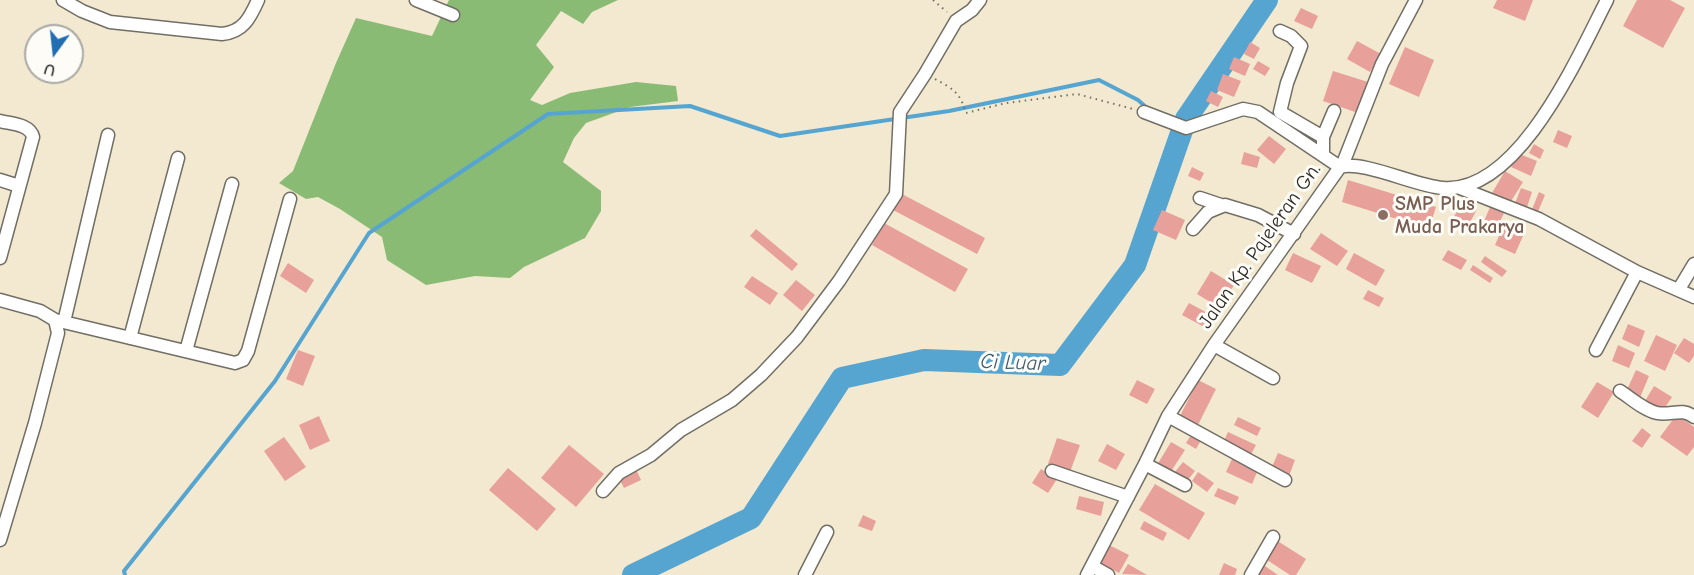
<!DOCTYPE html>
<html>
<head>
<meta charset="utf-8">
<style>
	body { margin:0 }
	#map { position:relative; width:1694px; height:575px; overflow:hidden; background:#f2e9d0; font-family:"Comic Neue",sans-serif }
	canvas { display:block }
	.north { position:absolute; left:24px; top:24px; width:60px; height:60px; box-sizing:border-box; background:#fdfcf7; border:2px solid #a9a8a5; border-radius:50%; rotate:195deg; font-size:16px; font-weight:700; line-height:24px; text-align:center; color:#2b2b2b }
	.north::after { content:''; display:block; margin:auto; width:21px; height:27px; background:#1f6fb2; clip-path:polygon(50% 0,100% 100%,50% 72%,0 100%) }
</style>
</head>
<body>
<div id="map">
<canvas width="1694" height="575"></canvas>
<div class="north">U</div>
</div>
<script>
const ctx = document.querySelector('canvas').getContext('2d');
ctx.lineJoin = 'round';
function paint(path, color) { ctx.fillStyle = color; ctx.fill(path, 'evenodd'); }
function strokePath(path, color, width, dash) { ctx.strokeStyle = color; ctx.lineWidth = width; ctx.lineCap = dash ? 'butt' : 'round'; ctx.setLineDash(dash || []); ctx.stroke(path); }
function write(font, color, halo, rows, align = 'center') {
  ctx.font = font + ' "Comic Neue",sans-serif'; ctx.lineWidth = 6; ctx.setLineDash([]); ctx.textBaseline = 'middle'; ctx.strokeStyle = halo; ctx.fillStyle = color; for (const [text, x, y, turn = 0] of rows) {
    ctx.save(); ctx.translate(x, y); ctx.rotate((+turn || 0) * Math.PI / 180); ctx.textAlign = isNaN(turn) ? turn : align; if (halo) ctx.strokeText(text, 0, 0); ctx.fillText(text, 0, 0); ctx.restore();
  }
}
const forest = new Path2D(`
	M 449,0 L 618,0 L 592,12 L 583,24 L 561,11 L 536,45 L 554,67 L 530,100 L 542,105 L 570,93 L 636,82 L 676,86 L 678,101 L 630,107 L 586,123 L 574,138 L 563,162 L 601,191 L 601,211 L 585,238 L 524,267 L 510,278 L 475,276 L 426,285 L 387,260 L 382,237 L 340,209 L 318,197 L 306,199 L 279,183 L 293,171 L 336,63 L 356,18 L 432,36 Z`);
const stream = new Path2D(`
	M 1172,127 L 1181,134
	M 125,575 L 124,571 L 275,381 L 369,233 L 548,114 L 690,106 L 780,136 L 949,111 L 1099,80 L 1138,100 L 1147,108`);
const river = new Path2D(`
	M 633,575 L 751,518 L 842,378 L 924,360 L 1060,365 L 1135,265 L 1186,119 L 1267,0`);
const building = new Path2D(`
	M 1497,0 L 1533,0 L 1525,21 L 1493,8 Z
	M 1637,0 L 1670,0 L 1685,8 L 1663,48 L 1623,26 Z
	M 1301,8 L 1318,16 L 1312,29 L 1294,21 Z
	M 1357,41 L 1381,54 L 1370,72 L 1347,59 Z
	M 1250,42 L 1260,48 L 1254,59 L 1244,54 Z
	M 1405,47 L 1434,60 L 1419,97 L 1389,84 Z
	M 1234,57 L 1250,64 L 1245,76 L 1229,69 Z
	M 1258,61 L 1270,68 L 1265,76 L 1253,69 Z
	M 1333,71 L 1368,82 L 1358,113 L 1323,101 Z
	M 1223,74 L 1241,81 L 1234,97 L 1217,90 Z
	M 1211,91 L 1223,97 L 1218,107 L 1206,101 Z
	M 1558,130 L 1572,136 L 1567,148 L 1553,142 Z
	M 1269,136 L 1286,149 L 1274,164 L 1257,150 Z
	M 1534,144 L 1544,150 L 1540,159 L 1529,153 Z
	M 1244,152 L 1260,157 L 1257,168 L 1241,164 Z
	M 1517,153 L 1537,161 L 1531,176 L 1511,167 Z
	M 1192,167 L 1204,173 L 1200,181 L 1188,176 Z
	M 1505,171 L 1523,182 L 1510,203 L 1492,193 Z
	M 1348,180 L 1436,207 L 1429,229 L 1342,202 Z
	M 1521,188 L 1532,192 L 1526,210 L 1514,206 Z
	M 1539,192 L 1545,195 L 1537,214 L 1531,212 Z
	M 902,194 L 985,238 L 977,254 L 893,210 Z
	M 1462,202 L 1477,209 L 1465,232 L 1450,224 Z
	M 1491,205 L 1505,211 L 1494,234 L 1481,228 Z
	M 1162,210 L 1185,220 L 1176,240 L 1153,230 Z
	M 884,223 L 968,269 L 955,292 L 872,245 Z
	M 1503,227 L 1523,236 L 1515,254 L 1495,245 Z
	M 756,229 L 798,264 L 792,271 L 750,236 Z
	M 1321,233 L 1348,251 L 1337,266 L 1310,249 Z
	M 1448,250 L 1467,260 L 1461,270 L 1442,260 Z
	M 1293,253 L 1321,266 L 1312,283 L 1285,270 Z
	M 1354,253 L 1385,270 L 1376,286 L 1346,269 Z
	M 1485,256 L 1507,271 L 1502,277 L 1481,262 Z
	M 288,263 L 314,280 L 306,293 L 280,276 Z
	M 1473,265 L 1493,278 L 1490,283 L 1470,270 Z
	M 1211,271 L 1234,285 L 1220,308 L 1197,294 Z
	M 752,276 L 778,293 L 770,305 L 744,287 Z
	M 796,280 L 815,295 L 802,311 L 783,295 Z
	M 1368,290 L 1384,298 L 1379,307 L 1363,299 Z
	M 1189,303 L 1215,317 L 1208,329 L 1182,315 Z
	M 1628,324 L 1645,331 L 1639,347 L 1622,339 Z
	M 1656,335 L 1677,345 L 1665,371 L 1644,361 Z
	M 1684,338 L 1694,344 L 1694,356 L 1689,363 L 1674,353 Z
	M 1618,345 L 1635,353 L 1629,368 L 1612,361 Z
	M 298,350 L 315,356 L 303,386 L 286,379 Z
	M 1636,370 L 1649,376 L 1639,400 L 1625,394 Z
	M 1137,380 L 1155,389 L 1147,404 L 1129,395 Z
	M 1198,380 L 1216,389 L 1197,427 L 1179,418 Z
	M 1597,382 L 1614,392 L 1598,418 L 1581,407 Z
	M 1654,386 L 1672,397 L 1662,412 L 1645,401 Z
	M 1677,414 L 1694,427 L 1694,447 L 1687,456 L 1660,437 Z
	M 319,416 L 330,441 L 310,450 L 299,425 Z
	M 1238,417 L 1261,428 L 1257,436 L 1234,425 Z
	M 1642,428 L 1651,435 L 1642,448 L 1632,441 Z
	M 1228,432 L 1256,445 L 1250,456 L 1223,443 Z
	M 1191,435 L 1201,440 L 1196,449 L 1186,443 Z
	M 284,437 L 306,467 L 285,481 L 264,451 Z
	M 1057,438 L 1080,445 L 1070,472 L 1048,464 Z
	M 1171,442 L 1185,450 L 1170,473 L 1157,465 Z
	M 1107,444 L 1125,454 L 1116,470 L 1098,461 Z
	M 569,445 L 604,474 L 576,507 L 541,478 Z
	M 1278,453 L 1295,460 L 1289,476 L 1271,469 Z
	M 1232,459 L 1258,470 L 1252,484 L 1226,472 Z
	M 1183,462 L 1195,471 L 1187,481 L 1175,472 Z
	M 635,467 L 641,480 L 624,488 L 618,476 Z
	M 508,468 L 556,509 L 537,531 L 489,490 Z
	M 1041,469 L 1057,479 L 1048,493 L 1032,483 Z
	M 1198,472 L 1214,483 L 1207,492 L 1192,481 Z
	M 1155,484 L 1205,513 L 1189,540 L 1139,510 Z
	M 1218,488 L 1239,497 L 1235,505 L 1214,496 Z
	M 1079,496 L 1104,502 L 1101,516 L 1076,509 Z
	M 863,515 L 876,521 L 872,531 L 858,526 Z
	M 1144,521 L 1167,533 L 1163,541 L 1140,529 Z
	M 1276,540 L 1306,559 L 1296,575 L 1290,575 L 1264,558 Z
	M 1107,544 L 1129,555 L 1119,573 L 1098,562 Z
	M 1224,563 L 1237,569 L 1235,575 L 1219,575 Z
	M 1128,564 L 1147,575 L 1122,574 Z
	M 1262,564 L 1278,575 L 1255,575 Z`);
const path = new Path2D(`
	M 933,0 L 947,12
	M 935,79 C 953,89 960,92 966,113 L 1006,103 L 1077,94 L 1133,109`);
const street = new Path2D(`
	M 63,0 L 82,11 L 110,22 L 222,34 C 243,32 250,18 258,0
	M 416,0 L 453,15
	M 1280,31 L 1291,36 L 1301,46 L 1287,83 L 1280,112 L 1323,137 L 1323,155
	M 1144,112 L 1186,128 L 1243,109 L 1258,112 L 1340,167
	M 0,121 C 11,124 30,124 33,137 L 0,258
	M 1323,137 L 1334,111
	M 1342,166 L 1382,64 L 1416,0
	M 0,180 L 19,186
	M 1460,188 L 1539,219 L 1637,272 L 1694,297
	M 1200,198 L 1221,205
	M 1193,229 L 1208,212 L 1225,205 L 1258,215 L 1294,234
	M 1679,289 L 1694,264
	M 0,300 L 40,311 L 55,320 L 58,333 L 35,423 L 0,540
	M 55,320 L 235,363 L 243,360 L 248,351 L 290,199
	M 64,322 L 108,135
	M 130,338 L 178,158
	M 1214,345 L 1273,378
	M 1596,350 L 1637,272
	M 186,351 L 232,184
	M 1620,391 C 1632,399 1644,410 1657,413 C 1671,416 1682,407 1694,417
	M 1168,416 L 1285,480
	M 1145,464 L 1185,485
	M 1052,471 L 1128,497
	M 603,491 L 619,473 L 651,455 L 681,430 L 732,400 L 761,375 L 797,337 L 839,281 L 896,194 L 900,112 L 925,74 L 956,21 L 972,10 L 980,0
	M 1092,566 L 1108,575
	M 805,575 L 827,532
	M 1087,575 L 1145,464 L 1168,416 L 1214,345 L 1340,167 C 1363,160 1415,186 1443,188 C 1519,194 1578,56 1607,0
	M 1251,575 L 1273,537`);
const markers = [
	[1383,215,6,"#8d6e63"]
];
const educationNames = [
	["SMP Plus",1395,204],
	["Muda Prakarya",1395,227]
];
const streetNames = [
	["Jalan Kp. Pajeleran Gn.",1260,246,-55]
];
const waterNames = [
	["Ci Luar",1013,363,2]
];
paint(forest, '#8abb74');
strokePath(stream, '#56a5d0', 4);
strokePath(river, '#56a5d0', 22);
paint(building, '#e7a09a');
strokePath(street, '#716e65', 15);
strokePath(path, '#716e65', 2, [1.5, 4.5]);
strokePath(street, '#fff', 12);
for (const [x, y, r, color] of markers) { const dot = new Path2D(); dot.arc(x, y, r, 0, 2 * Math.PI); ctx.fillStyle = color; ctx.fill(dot); strokePath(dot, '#fdfcf7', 2); }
write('bold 20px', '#785e54', '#fdfcf7', educationNames, 'left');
write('20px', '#2b2b2b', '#fdfcf7', streetNames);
write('italic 21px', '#3c5c6d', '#fdfcf7', waterNames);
</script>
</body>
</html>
